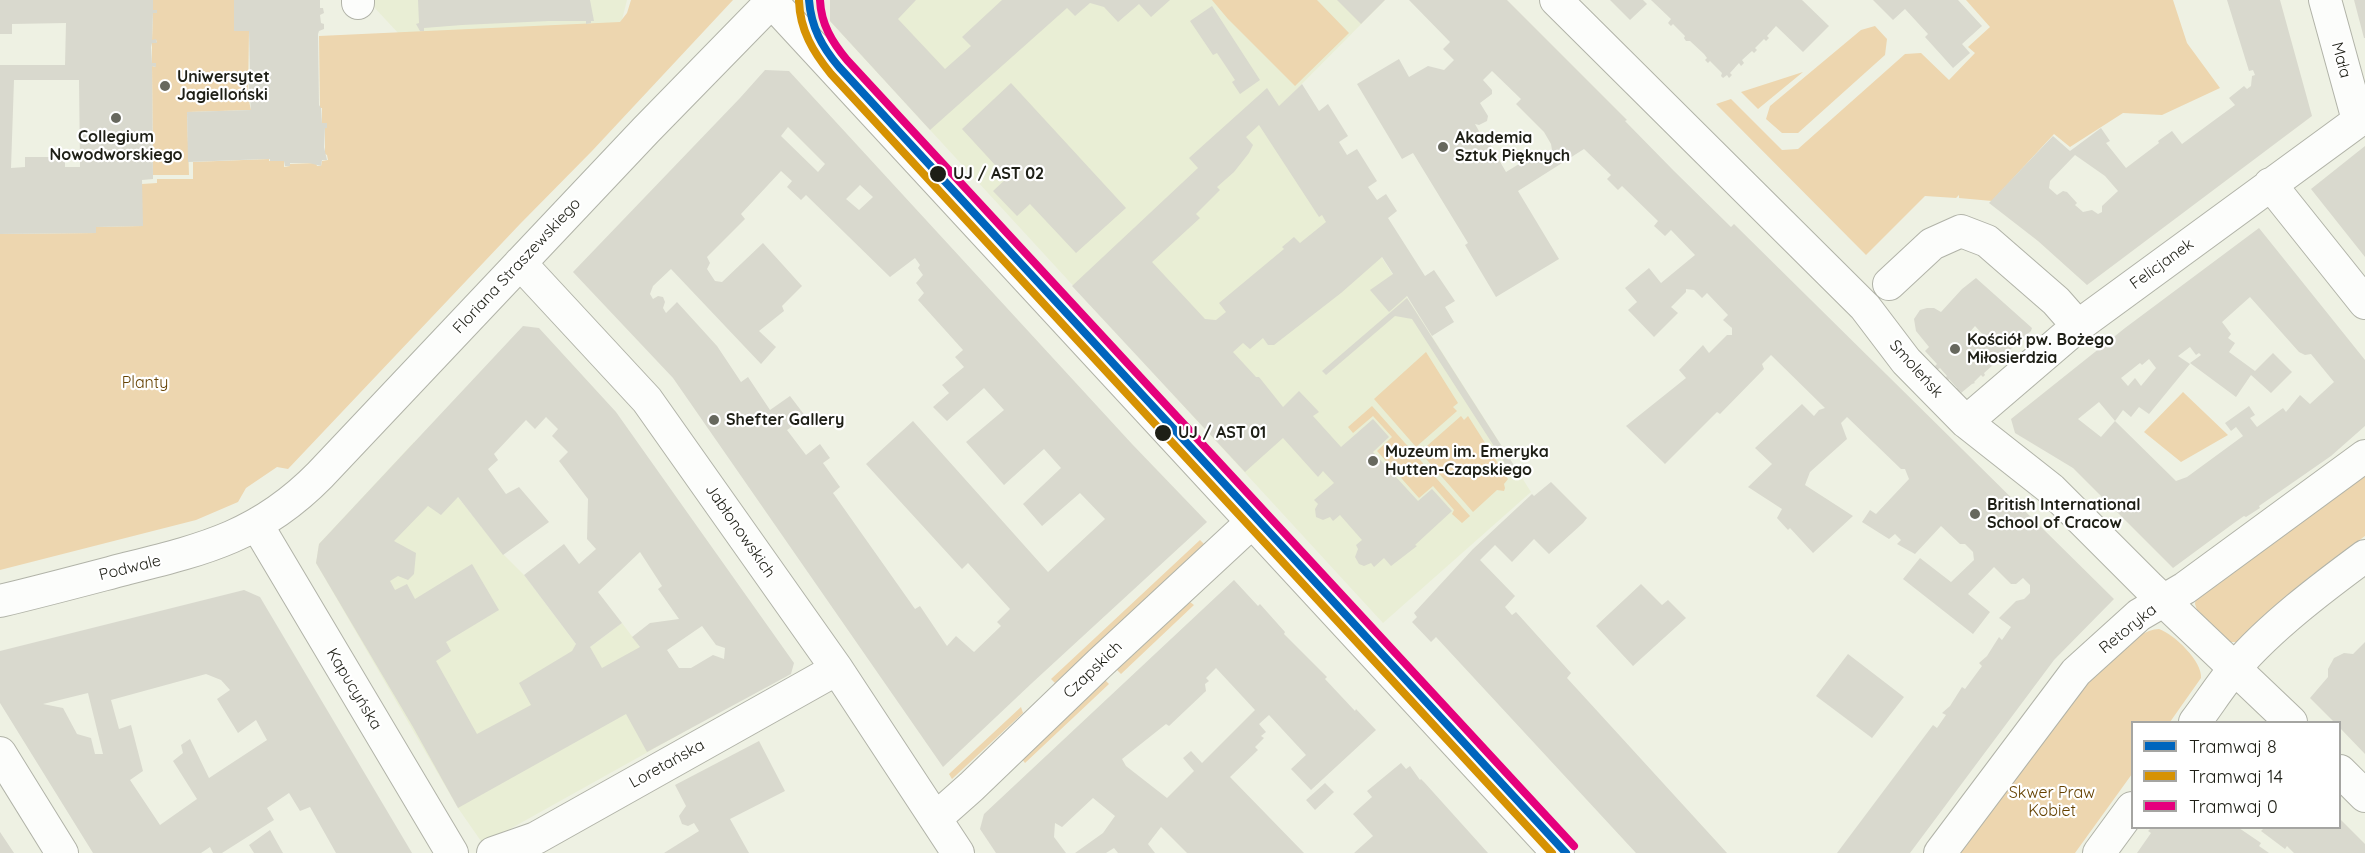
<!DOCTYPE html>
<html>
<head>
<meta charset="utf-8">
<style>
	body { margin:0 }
	#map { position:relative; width:2365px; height:853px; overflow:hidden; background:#eef1e3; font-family:Quicksand,sans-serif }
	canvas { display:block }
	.legend { position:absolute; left:2131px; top:721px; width:210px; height:108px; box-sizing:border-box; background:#fff; border:2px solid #a5a5a2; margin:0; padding:8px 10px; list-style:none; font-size:18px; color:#1e1f16 }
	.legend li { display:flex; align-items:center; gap:12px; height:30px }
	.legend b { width:30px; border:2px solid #a5a5a2 }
</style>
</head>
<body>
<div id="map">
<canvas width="2365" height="853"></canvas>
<ul class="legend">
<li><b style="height:8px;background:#0065bd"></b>Tramwaj 8</li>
<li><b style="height:8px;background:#d69203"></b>Tramwaj 14</li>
<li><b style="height:8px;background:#e5007d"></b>Tramwaj 0</li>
</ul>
</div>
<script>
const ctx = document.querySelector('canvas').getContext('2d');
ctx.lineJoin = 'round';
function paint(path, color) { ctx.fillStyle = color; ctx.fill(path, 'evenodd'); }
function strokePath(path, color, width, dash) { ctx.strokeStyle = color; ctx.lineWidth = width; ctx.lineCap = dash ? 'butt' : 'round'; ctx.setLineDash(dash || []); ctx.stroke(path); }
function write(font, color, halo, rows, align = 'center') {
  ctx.font = font + ' Quicksand,sans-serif'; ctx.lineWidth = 4.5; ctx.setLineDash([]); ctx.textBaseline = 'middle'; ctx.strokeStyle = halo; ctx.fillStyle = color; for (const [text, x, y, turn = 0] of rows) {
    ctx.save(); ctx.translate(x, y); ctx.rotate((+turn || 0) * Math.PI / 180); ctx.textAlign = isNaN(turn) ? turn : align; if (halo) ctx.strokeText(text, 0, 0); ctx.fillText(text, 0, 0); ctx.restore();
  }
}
const built = new Path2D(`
	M 373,0 L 627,0 L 621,24 L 399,34 L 373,6 Z
	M 831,0 L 1385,0 L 1278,108 L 1363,228 L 1531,492 L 1383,623 L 830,21 Z
	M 414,442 L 504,555 L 524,575 L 576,644 L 590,647 L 622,623 L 640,647 L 691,728 L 483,844 L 458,808 L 316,563 L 319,544 Z`);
const green = new Path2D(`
	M 153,0 L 234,0 L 234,31 L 249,31 L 248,97 L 251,110 L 187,112 L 189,175 L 153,175 L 152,66 L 156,67 L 156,64 L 152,63 L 152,43 L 157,42 L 156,40 L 152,40 L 153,13 L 157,13 L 157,10 L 153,10 Z
	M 631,0 L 733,0 L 592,151 L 520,224 L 288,469 L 277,467 L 246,488 L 238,502 L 196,520 L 0,570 L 0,234 L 96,233 L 96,227 L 142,226 L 142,184 L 157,183 L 157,179 L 193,179 L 193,162 L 269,159 L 269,161 L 284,161 L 284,167 L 290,166 L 290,164 L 316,163 L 317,166 L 321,166 L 322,161 L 328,160 L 327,155 L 325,154 L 325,128 L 327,128 L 327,123 L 322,123 L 322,108 L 320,108 L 319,36 L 620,22 L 627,13 Z
	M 1212,0 L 1317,0 L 1349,33 L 1295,86 L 1228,19 Z
	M 1966,0 L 2173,0 L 2187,43 L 2220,88 L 2162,115 L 2123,113 L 2070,147 L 2054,134 L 1992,201 L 1959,198 L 1959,195 L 1956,198 L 1925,196 L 1866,255 L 1716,104 L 1731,99 L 1782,150 L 1798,149 L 1905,54 L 1921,53 L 1949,80 L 1975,53 L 1968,47 L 1990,27 Z
	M 1875,26 L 1887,39 L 1885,55 L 1798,133 L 1782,133 L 1766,119 L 1770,106 L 1861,30 Z
	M 1803,72 L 1758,109 L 1741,92 Z
	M 1426,352 L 1458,403 L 1453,407 L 1457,411 L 1416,447 L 1374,399 Z
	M 2183,392 L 2228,435 L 2181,462 L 2144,432 Z
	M 1372,406 L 1470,516 L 1462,523 L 1452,514 L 1454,510 L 1433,486 L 1419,498 L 1377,451 L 1392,437 L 1373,416 L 1353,433 L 1348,427 Z
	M 1461,416 L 1464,420 L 1468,416 L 1508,479 L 1504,484 L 1505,488 L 1504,491 L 1497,490 L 1473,512 L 1420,452 Z
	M 2365,471 L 2365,536 L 2308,578 L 2245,638 L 2239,642 L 2230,642 L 2197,610 L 2195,604 L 2196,597 Z
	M 1200,540 L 1204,544 L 1055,683 L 1051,679 Z
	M 1190,602 L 1194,605 L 1121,674 L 1117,670 Z
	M 2159,629 C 2174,634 2203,662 2201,678 L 2170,722 L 2132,722 L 2132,774 L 2075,853 L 1954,853 C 1985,810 2110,629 2159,629 Z
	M 1105,680 L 1109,684 L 1025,763 L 1022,759 Z
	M 1021,707 L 1023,713 L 952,779 L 949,774 Z`);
const building = new Path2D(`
	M 0,0 L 153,0 L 153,10 L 157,10 L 157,13 L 153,13 L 152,40 L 156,39 L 157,43 L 152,43 L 151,47 L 152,63 L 156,63 L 156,67 L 152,66 L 153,179 L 142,180 L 143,226 L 96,227 L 96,233 L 0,234 L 0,65 L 65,65 L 66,23 L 12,24 L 12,34 L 0,34 ZM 14,80 L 79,80 L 80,167 L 65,167 L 65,157 L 25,157 L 25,167 L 11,168 Z
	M 234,0 L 320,0 L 320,8 L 323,8 L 324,13 L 320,15 L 321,23 L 324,24 L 324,29 L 319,31 L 318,34 L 319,105 L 321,108 L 322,123 L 327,123 L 327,128 L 325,128 L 324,147 L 327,160 L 322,160 L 321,166 L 309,163 L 290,163 L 290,166 L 285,166 L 284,161 L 270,161 L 270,159 L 266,159 L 188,162 L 187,112 L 251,110 L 248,75 L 250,75 L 249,31 L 234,31 Z
	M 418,0 L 590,0 L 594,21 L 591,21 L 591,23 L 586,24 L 586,21 L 549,21 L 462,25 L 424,28 L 424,31 L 420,31 L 416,24 L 419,23 Z
	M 830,0 L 916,0 L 898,19 L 945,69 L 971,46 L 962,37 L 1002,0 L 1170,0 L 1151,17 L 1139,4 L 1118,22 L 1104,7 L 1090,3 L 1075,16 L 1067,8 L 930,130 L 830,21 Z
	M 1337,0 L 1385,0 L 1361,24 Z
	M 1409,0 L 1507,0 L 1627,120 L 1625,121 L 1674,171 L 1731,227 L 1734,224 L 2114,599 L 2054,660 L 1910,853 L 1837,853 L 1933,725 L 1937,728 L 1946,715 L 1942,713 L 1950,706 L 1962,687 L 1965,689 L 1982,666 L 1979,663 L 1987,656 L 1999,637 L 2002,640 L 2011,627 L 1999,618 L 2016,601 L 2024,599 L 2030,593 L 2030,585 L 2023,578 L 2016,584 L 2011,584 L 1994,567 L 1968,594 L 1990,612 L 1973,634 L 1903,579 L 1920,558 L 1951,582 L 1974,560 L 1973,552 L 1965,544 L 1960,544 L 1941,526 L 1915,554 L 1897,544 L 1901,540 L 1895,534 L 1889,539 L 1862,522 L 1870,510 L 1876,514 L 1909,479 L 1905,469 L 1901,469 L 1847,417 L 1841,423 L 1847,439 L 1810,472 L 1805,485 L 1853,516 L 1813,553 L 1790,528 L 1788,530 L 1777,518 L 1782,509 L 1748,487 L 1772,464 L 1755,448 L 1802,404 L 1814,416 L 1819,410 L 1825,408 L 1771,355 L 1762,364 L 1764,369 L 1720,414 L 1717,412 L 1665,464 L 1626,426 L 1686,378 L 1679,370 L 1703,345 L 1709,353 L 1727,335 L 1732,335 L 1732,328 L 1723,320 L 1728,315 L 1707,293 L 1702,298 L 1694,290 L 1686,289 L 1686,292 L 1671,307 L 1678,313 L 1654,337 L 1628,310 L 1637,302 L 1625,288 L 1649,268 L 1661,283 L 1695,255 L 1671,230 L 1665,236 L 1654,226 L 1658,221 L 1622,186 L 1618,190 L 1607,179 L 1611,175 L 1584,149 L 1518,191 L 1559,259 L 1496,297 L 1465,245 L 1468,243 L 1413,153 L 1402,159 L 1357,84 L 1399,59 L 1409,77 L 1428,66 L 1444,70 L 1454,60 L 1443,49 L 1450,42 ZM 1492,71 L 1521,99 L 1516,104 L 1544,132 L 1551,144 L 1552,150 L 1539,158 L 1537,153 L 1506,172 L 1487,139 L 1484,140 L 1475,124 L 1479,125 L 1487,121 L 1488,116 L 1480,103 L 1492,94 L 1492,90 L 1483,80 Z
	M 1610,0 L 1643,0 L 1647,4 L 1630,20 Z
	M 1651,0 L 1802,0 L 1829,26 L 1803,52 L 1776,26 L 1767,36 L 1769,38 L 1766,41 L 1764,39 L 1755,48 L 1757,50 L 1754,53 L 1752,51 L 1742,60 L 1744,63 L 1741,66 L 1739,63 L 1730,73 L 1732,75 L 1729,78 L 1727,75 L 1723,78 L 1721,76 L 1722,73 L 1710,61 L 1708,63 L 1705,60 L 1707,58 L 1704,54 L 1690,41 L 1686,41 L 1684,38 L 1685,36 L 1673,24 L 1671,26 L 1668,23 L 1671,19 Z
	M 1873,0 L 1958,0 L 1982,26 L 1962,44 L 1970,53 L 1953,68 L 1925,37 L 1928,34 L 1905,9 L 1893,20 Z
	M 2227,0 L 2280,0 L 2312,116 L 2087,285 L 2038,241 L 1989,203 L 2053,136 L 2070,151 L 2101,128 L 2110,141 L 2106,143 L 2126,168 L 2159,143 L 2158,141 L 2172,131 L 2182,144 L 2235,105 L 2229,98 L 2244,86 L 2247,89 L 2251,86 L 2252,76 L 2255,75 L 2253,70 L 2249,71 ZM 2075,155 L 2105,176 L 2118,191 L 2102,206 L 2102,212 L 2098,214 L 2092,210 L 2083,212 L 2075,205 L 2077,203 L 2067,192 L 2063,191 L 2057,195 L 2049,188 L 2050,181 Z
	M 2354,0 L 2365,0 L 2365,38 L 2364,38 Z
	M 1212,6 L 1260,80 L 1240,94 L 1232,82 L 1235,80 L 1217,53 L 1213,55 L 1190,21 Z
	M 765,70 L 789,71 L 1132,444 L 1207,522 L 1032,683 L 943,767 L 673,378 L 573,272 L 740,98 ZM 788,127 L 825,164 L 818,172 L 781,136 ZM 781,171 L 792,181 L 787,187 L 801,200 L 806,195 L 890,277 L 915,258 L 920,265 L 918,268 L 923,275 L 916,283 L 924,293 L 918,300 L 963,350 L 955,357 L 964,367 L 942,385 L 949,393 L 933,407 L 947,421 L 984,388 L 1004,410 L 966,442 L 1004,485 L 1044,449 L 1061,468 L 1023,504 L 1042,526 L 1080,493 L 1105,519 L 1048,572 L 913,421 L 866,464 L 962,569 L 968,563 L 1010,609 L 997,622 L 1001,626 L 974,652 L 956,636 L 947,646 L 920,606 L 915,609 L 833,493 L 840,487 L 823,463 L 830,458 L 820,444 L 806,455 L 787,430 L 806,417 L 790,396 L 770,410 L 748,377 L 741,382 L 717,346 L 677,302 L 666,313 L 663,308 L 665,302 L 663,297 L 658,296 L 653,299 L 650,294 L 653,286 L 671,269 L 761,364 L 776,347 L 759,331 L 784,311 L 782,306 L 802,286 L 763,243 L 722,282 L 715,281 L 707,269 L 710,263 L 707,257 L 745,219 L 741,214 ZM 860,185 L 873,197 L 859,210 L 846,199 Z
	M 1011,83 L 1126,208 L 1076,253 L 1030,204 L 1017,216 L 993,191 L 1007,178 L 962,129 Z
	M 1302,84 L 1319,111 L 1328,104 L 1348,136 L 1339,142 L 1347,155 L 1357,149 L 1377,181 L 1368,187 L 1377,200 L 1386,194 L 1397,211 L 1388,218 L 1425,276 L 1434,270 L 1455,301 L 1445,307 L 1454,322 L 1432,336 L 1407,296 L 1389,312 L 1370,290 L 1393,274 L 1382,257 L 1341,293 L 1274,345 L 1268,345 L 1263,338 L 1250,349 L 1243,343 L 1233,352 L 1256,377 L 1259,377 L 1283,407 L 1299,391 L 1319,412 L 1313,416 L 1341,447 L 1373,419 L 1389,437 L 1373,452 L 1418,501 L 1432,489 L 1452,511 L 1415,545 L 1417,546 L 1391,566 L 1384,558 L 1374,567 L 1371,563 L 1364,566 L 1359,564 L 1355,557 L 1358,549 L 1356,545 L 1362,540 L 1340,515 L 1333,521 L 1330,517 L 1323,520 L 1316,517 L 1315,509 L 1318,504 L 1314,500 L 1334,483 L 1323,471 L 1318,477 L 1283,438 L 1245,472 L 1072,286 L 1198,168 L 1189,158 L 1267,88 L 1279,106 ZM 1259,125 L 1319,217 L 1322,215 L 1326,222 L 1300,243 L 1294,237 L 1282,247 L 1284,249 L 1219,303 L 1226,312 L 1216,320 L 1205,319 L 1152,262 L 1200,218 L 1196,214 L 1220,190 L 1217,187 L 1234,172 L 1249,153 L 1253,145 L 1246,137 Z
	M 2365,146 L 2365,257 L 2311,189 Z
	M 2259,228 L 2365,360 L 2365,426 L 2331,456 L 2259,506 L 2260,508 L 2246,517 L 2244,516 L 2234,523 L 2173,568 L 2073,468 L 2015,433 L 2011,419 L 2125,328 ZM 2250,297 L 2299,352 L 2305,355 L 2311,354 L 2334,382 L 2310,404 L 2300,395 L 2286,412 L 2283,408 L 2257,427 L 2250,418 L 2255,415 L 2249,406 L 2225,423 L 2231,431 L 2236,427 L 2243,436 L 2187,477 L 2176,481 L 2115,421 L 2101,437 L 2078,419 L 2099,402 L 2115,421 L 2123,410 L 2131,417 L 2139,407 L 2149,414 L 2190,364 L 2178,356 L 2190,347 L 2196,355 L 2199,353 L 2201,355 L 2190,363 L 2236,397 L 2251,375 L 2271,393 L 2292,372 L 2273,353 L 2255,371 L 2229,352 L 2235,343 L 2228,338 L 2231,334 L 2222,322 ZM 2149,359 L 2156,368 L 2141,386 L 2135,378 L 2128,386 L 2121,378 L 2140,363 L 2142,365 Z
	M 1976,278 L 2032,328 L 2031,331 L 1984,373 L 1985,375 L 1983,377 L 1981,375 L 1974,382 L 1975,383 L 1972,384 L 1961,393 L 1960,391 L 1958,393 L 1955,390 L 1957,388 L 1949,379 L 1948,381 L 1945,378 L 1947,376 L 1940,368 L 1937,370 L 1935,366 L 1937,364 L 1925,351 L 1929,347 L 1916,331 L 1914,319 L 1920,310 L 1927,308 L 1934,308 L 1941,312 L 1962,289 ZM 1975,326 L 1987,339 L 1981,345 L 1969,333 Z
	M 1407,298 L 1515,467 L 1510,471 L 1412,319 L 1395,316 L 1326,375 L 1322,371 Z
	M 523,326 L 539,328 L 616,412 L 794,663 L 791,674 L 647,752 L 626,714 L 458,808 L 413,727 L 316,563 L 319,544 ZM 546,417 L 558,429 L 552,436 L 568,452 L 559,461 L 588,499 L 587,539 L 596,549 L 579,564 L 564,544 L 524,575 L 576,644 L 572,651 L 519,683 L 531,705 L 477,734 L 436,661 L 451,651 L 446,642 L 499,610 L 472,564 L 415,599 L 407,584 L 395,590 L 390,581 L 398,576 L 408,580 L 414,574 L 416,553 L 394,541 L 428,506 L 441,515 L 458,497 L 503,555 L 549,522 L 519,487 L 506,494 L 488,469 L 498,460 L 494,454 L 526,420 L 535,429 ZM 640,552 L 662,586 L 658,589 L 679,619 L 650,623 L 632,637 L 640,647 L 602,668 L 590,647 L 622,623 L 598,592 ZM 702,626 L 716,645 L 725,648 L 724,659 L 713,655 L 691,668 L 679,668 L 667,650 Z
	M 1551,482 L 1587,518 L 1583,523 L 1549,554 L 1534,539 L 1512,562 L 1495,545 L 1480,560 L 1515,596 L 1505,607 L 1512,615 L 1516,612 L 1571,673 L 1567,678 L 1727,853 L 1636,853 L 1436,637 L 1431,642 L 1412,622 L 1417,617 L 1414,613 L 1473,549 L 1532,494 L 1534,496 Z
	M 1234,580 L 1258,606 L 1260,604 L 1285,632 L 1284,634 L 1327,677 L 1325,679 L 1355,711 L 1356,709 L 1376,730 L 1311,790 L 1291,769 L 1306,755 L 1269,715 L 1259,724 L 1266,732 L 1261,736 L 1264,738 L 1255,747 L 1258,750 L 1230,777 L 1304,853 L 1187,853 L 1161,827 L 1148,844 L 1155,853 L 1118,853 L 1114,848 L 1106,853 L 1075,853 L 1103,833 L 1115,816 L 1093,798 L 1062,827 L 1055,823 L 1054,837 L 1066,853 L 996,853 L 980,829 L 984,814 ZM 1216,668 L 1255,710 L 1202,763 L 1191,751 L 1183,758 L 1194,771 L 1167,798 L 1126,766 L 1122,759 L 1166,724 L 1169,726 L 1206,691 L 1205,684 L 1209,681 L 1206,678 Z
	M 1641,584 L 1662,605 L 1668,600 L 1686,618 L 1633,666 L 1596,626 Z
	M 244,590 L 260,597 L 412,853 L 336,853 L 310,807 L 300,811 L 289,793 L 267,808 L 274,820 L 222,853 L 213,853 L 210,847 L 201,853 L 93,853 L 0,703 L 0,651 ZM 206,674 L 221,680 L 230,690 L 217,699 L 238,733 L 256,720 L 267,740 L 209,778 L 190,739 L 181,745 L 183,753 L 173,761 L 197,799 L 160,825 L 130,780 L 143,771 L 131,725 L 119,729 L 111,700 ZM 88,693 L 103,754 L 95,754 L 91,738 L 77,734 L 63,708 L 43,704 Z
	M 2365,642 L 2365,754 L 2340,728 L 2340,723 L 2334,722 L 2310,698 L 2328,677 L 2328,669 L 2334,658 L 2344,653 L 2353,654 Z
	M 1848,654 L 1904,697 L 1872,738 L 1816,696 Z
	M 759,741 L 785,791 L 730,819 L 749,853 L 664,853 L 699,831 L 694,823 L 688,826 L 682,824 L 679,816 L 686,806 L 675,785 Z
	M 1401,763 L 1406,769 L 1410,766 L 1420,780 L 1421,779 L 1424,782 L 1488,853 L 1354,853 L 1373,836 L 1353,814 L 1372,797 L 1367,791 Z
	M 1325,783 L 1334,792 L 1315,810 L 1306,800 Z
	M 2340,819 L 2365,844 L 2365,853 L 2294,853 L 2287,846 L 2285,849 L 2261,831 L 2264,828 L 2340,828 Z
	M 2151,828 L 2239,828 L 2261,843 L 2259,846 L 2269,853 L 2137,853 L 2151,833 L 2148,831 Z
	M 270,830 L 283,853 L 254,853 L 249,845 Z
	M 0,832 L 14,853 L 0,853 Z`);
const minor = new Path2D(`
	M 358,0 L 358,3
	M 1556,0 L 1865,307 L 1906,361 L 1966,422 L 2051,489 L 2148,586 L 2291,722
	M 2325,0 L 2358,120
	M 771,1 L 1558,853
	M 2270,184 L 2365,303
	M 520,263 L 647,400 L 837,669 L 958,853
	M 1889,284 L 1932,244 L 1961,231 L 1987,241 L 2056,301 L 2078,326
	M 1966,422 L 2078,326 L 2365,116
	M 257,525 L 452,853
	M 0,601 C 42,591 83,580 125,569 C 205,549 260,536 320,475 L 646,130 L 773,0
	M 2195,722 C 2209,704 2221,684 2236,667 C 2270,627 2323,587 2365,556
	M 0,753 L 62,853
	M 2340,771 L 2365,796
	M 936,818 L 971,787 L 1100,663 L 1252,522
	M 493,853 L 536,838 L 837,669
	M 1940,853 L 2076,672 L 2139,615 L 2185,588 L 2365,456
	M 2099,853 L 2132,808`);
const tram1 = new Path2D(`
	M 809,0 C 811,27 822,47 839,67 L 1566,853`);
const tram2 = new Path2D(`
	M 799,1 C 800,30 813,52 831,74 L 1552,853`);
const tram3 = new Path2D(`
	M 820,0 C 821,24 832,42 847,60 L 1574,846`);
const markers = [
	[165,86,6,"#67685e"],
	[116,118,6,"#67685e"],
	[1443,147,6,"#67685e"],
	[938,174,9,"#1e1f16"],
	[1955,349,6,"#67685e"],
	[714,420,6,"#67685e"],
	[1163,433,9,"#1e1f16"],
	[1373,461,6,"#67685e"],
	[1975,514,6,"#67685e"]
];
const streetNames = [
	["Mała",2341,60,75],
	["Felicjanek",2162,264,-36],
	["Floriana Straszewskiego",517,266,-47],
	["Smoleńsk",1916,369,48],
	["Jabłonowskich",740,531,55],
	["Podwale",130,568,-14],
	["Retoryka",2128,629,-39],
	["Czapskich",1093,670,-44],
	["Kapucyńska",354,689,59],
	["Loretańska",667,764,-29]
];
const poiNames = [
	["Uniwersytet",177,77],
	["Jagielloński",177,95],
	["Collegium",116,137,"center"],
	["Nowodworskiego",116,155,"center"],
	["Akademia",1455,138],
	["Sztuk Pięknych",1455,156],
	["Kościół pw. Bożego",1967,340],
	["Miłosierdzia",1967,358],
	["Shefter Gallery",726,420],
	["Muzeum im. Emeryka",1385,452],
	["Hutten-Czapskiego",1385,470],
	["British International",1987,505],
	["School of Cracow",1987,523]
];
const stopNames = [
	["UJ / AST 02",953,174],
	["UJ / AST 01",1178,433]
];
const parkNames = [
	["Planty",145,383],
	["Skwer Praw",2052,793],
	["Kobiet",2052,811]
];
paint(built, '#e9eed5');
paint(green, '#edd6af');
paint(building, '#d9d9ce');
strokePath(minor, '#b1b3a8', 34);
strokePath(minor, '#fcfdfb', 32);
strokePath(tram1, '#0065bd', 8);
strokePath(tram2, '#d69203', 8);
strokePath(tram3, '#e5007d', 8);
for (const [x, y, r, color] of markers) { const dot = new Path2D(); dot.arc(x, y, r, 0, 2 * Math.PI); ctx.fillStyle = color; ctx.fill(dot); strokePath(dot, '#fff', 2); }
write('16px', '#1e1f16', '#fff', streetNames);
write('bold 16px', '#1e1f16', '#fff', poiNames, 'left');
write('bold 16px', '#1e1f16', '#fff', stopNames, 'left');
write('16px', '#654100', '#fff', parkNames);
</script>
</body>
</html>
